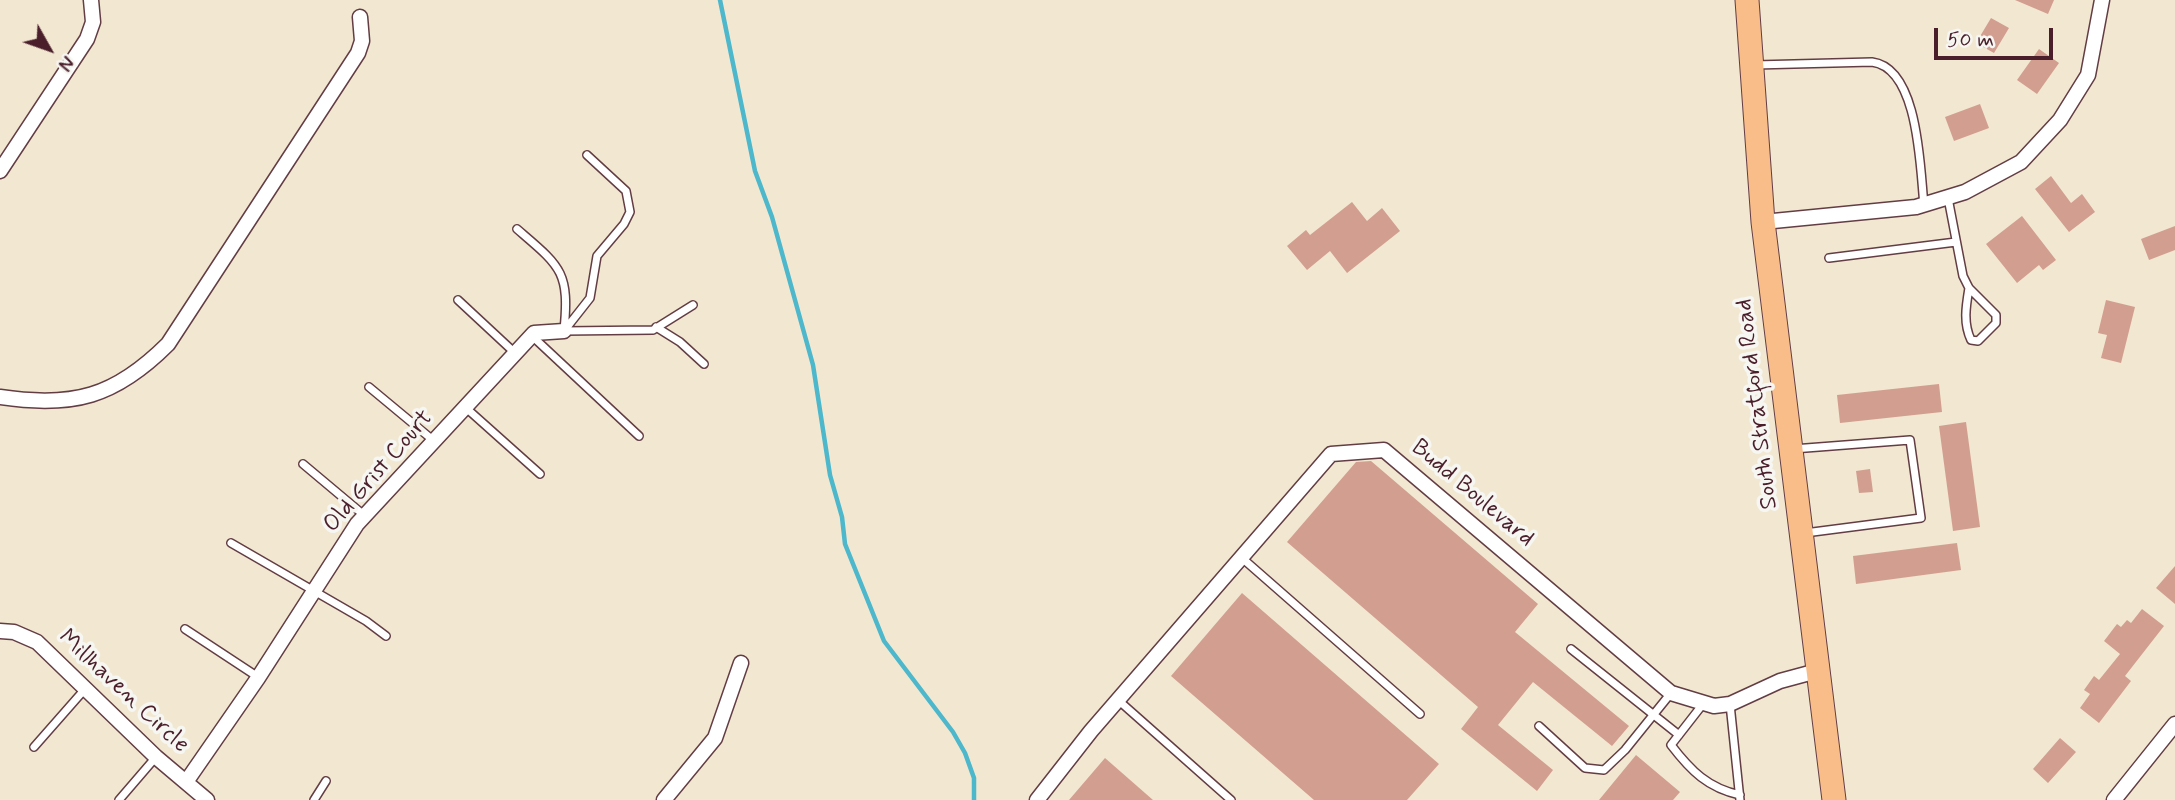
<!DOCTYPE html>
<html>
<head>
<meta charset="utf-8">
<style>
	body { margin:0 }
	#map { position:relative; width:2175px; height:800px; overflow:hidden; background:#f2e7d1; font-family:Mynerve,sans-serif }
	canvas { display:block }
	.north { position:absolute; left:14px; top:14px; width:70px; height:70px; -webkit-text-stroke:5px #f6f6f2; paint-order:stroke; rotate:130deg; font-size:19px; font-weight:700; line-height:28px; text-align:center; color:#4a1f2b }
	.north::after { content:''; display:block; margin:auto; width:24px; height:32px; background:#4a1f2b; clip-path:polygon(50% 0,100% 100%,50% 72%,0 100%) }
	.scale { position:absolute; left:1934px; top:28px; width:119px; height:32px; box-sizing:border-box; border:4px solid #4a1f2b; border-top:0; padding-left:9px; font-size:21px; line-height:24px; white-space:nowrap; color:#4a1f2b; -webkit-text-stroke:5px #f6f6f2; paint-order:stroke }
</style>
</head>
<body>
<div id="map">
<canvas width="2175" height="800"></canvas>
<div class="north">N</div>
<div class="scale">50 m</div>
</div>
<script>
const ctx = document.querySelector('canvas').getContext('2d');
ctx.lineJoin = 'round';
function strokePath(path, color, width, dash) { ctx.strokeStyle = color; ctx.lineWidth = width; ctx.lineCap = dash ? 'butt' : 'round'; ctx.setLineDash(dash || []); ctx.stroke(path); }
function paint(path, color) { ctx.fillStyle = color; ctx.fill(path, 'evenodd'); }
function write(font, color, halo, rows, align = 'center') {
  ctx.font = font + ' Mynerve,sans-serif'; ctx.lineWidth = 7; ctx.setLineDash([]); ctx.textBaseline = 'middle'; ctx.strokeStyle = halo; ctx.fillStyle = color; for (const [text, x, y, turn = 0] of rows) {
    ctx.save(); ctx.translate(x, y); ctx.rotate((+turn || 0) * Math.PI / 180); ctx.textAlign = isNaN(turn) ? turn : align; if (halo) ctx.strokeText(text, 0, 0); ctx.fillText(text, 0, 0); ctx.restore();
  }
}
const stream = new Path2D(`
	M 720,0 L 755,171 L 772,217 L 813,365 L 830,475 L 842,517 L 845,544 L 884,641 L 953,732 L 965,753 L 974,778 L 974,800`);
const building = new Path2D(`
	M 2015,0 L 2054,0 L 2048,14 Z
	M 1991,18 L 2009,28 L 1994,53 L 1976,43 Z
	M 2039,49 L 2059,63 L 2037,94 L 2017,80 Z
	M 1980,104 L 1989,128 L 1954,141 L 1945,117 Z
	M 2051,176 L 2071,203 L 2082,194 L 2095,212 L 2069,232 L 2035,189 Z
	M 1352,202 L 1367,221 L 1382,208 L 1400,231 L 1347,273 L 1330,251 L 1307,270 L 1287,246 L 1306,230 L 1310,235 Z
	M 2022,216 L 2056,260 L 2043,270 L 2039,265 L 2017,283 L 1986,244 Z
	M 2175,226 L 2175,250 L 2149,260 L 2141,239 Z
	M 2106,300 L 2135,307 L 2121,363 L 2101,358 L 2107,335 L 2098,333 Z
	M 1939,384 L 1942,412 L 1840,423 L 1837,395 Z
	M 1966,422 L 1980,527 L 1953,531 L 1939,426 Z
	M 1371,461 L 1538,604 L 1515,632 L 1629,726 L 1612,746 L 1533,682 L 1498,725 L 1553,770 L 1537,791 L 1461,729 L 1478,707 L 1287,542 L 1356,462 Z
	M 1870,469 L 1873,492 L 1859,493 L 1856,471 Z
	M 1957,543 L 1961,570 L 1856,584 L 1853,556 Z
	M 2175,566 L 2175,604 L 2156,588 Z
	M 1242,593 L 1439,764 L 1407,800 L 1314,800 L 1171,676 Z
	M 2142,609 L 2164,626 L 2125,676 L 2131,681 L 2099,723 L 2080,708 L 2090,694 L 2084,690 L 2094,676 L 2099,680 L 2120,654 L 2104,641 L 2117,624 L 2121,627 L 2127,620 L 2131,623 Z
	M 2060,738 L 2076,752 L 2048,783 L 2033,769 Z
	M 1636,755 L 1680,792 L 1673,800 L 1599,800 Z
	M 1105,758 L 1153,800 L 1069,800 Z`);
const service = new Path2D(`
	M 1755,65 L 1872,62 C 1919,68 1920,168 1924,205
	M 1948,198 L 1963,276 L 1969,288 L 1996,315 L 1996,323 L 1978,341 L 1971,340 C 1963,323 1966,306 1969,288
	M 517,229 C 560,266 570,271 564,330
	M 1829,258 L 1956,242
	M 458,300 L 515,353
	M 656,327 L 680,342 L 704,364
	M 564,331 L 590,298 L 597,256 L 624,224 L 630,212 L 626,191 L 587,155
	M 564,331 L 653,330 L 693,305
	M 532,336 L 639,436
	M 369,387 L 434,441
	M 465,407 L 540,474
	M 1793,449 L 1910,440 L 1921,518 L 1805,533
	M 303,464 L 365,516
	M 231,543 L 366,621 L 386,636
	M 1242,558 L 1420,714
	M 185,629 L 258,677
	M 1571,649 L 1679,735
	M 1118,700 L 1231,800
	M 1703,704 L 1671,745 C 1691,771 1708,788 1740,795
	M 1730,704 L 1740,800
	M 1539,726 L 1585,768 L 1604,770 L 1625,750 L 1671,693
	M 34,747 L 85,689
	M 119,800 L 156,757
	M 314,800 L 326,781`);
const minor = new Path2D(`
	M 0,171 L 87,39 L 93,22 L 91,0
	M 1763,222 L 1916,207 L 1965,192 L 2021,162 L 2060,120 L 2088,75 L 2102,0
	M 0,397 C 73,408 115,397 168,344 L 358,53 L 362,41 L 360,17
	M 0,631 L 14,632 L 37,642 L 156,757 L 207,800
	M 186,782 L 258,678 L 357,524 L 534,333 L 564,331
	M 664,800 L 715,738 L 741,663
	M 1037,800 L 1091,731 L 1331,454 L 1384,450 L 1671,693 L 1714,706 L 1730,704 L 1780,681 L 1817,671
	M 2114,800 L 2175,724`);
const primary = new Path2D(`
	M 1747,0 L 1763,222 L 1834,800`);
const streetNames = [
	["South Stratford Road",1758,404,-97],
	["Old Grist Court",379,472,-49],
	["Budd Boulevard",1472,494,40],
	["Millhaven Circle",123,692,43]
];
strokePath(stream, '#4db7cb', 4.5);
paint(building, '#d29e90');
strokePath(service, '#633d44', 10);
strokePath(minor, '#633d44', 17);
strokePath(primary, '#633d44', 25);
strokePath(service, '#fff', 7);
strokePath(minor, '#fff', 14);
strokePath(primary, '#f8bd89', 23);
write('24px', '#4a1f2b', '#f6f6f2', streetNames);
</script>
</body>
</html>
